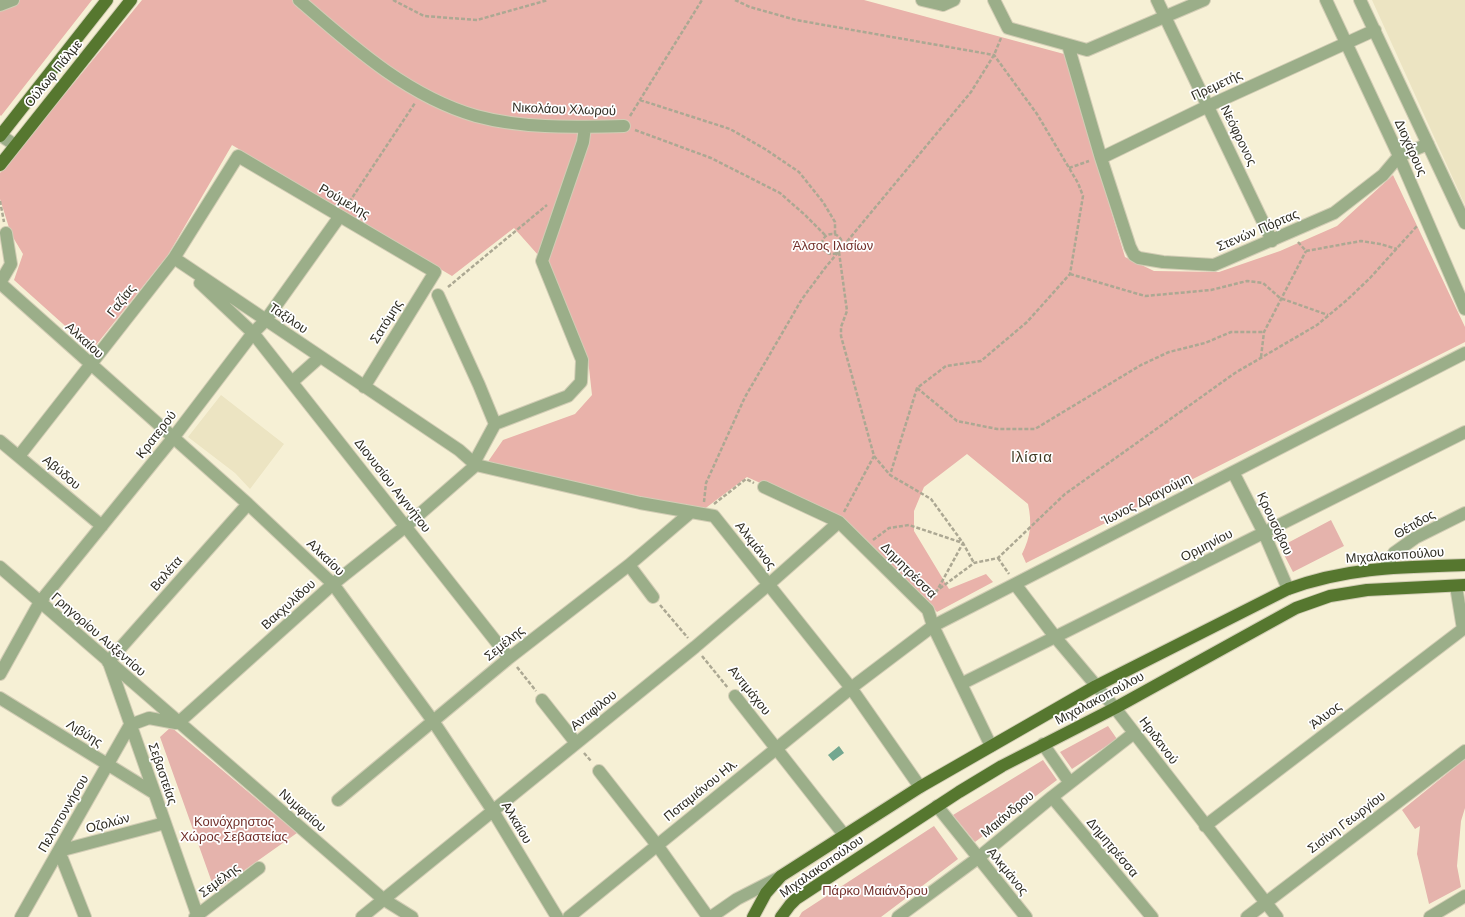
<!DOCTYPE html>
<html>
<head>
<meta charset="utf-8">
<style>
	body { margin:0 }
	canvas { display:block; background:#f6f0d5 }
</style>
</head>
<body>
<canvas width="1465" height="917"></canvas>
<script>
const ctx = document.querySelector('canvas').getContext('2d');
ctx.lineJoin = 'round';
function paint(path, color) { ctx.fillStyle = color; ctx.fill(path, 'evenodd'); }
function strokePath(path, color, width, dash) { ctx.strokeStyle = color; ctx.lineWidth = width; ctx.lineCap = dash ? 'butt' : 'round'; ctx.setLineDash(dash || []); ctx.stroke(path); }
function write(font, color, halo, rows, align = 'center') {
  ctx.font = font + ' "DM Sans",sans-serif'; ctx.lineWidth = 3.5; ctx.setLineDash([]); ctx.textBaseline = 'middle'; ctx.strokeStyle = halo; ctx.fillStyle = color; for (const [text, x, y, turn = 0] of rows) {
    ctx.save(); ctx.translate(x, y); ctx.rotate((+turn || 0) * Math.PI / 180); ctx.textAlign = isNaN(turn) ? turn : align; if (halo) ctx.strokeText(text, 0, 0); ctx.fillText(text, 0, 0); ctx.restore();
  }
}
const built = new Path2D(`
	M 1372,0 L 1465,0 L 1465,205 Z
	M 221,395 L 284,444 L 250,489 L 235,473 L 188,437 Z`);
const green = new Path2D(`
	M 1331,520 L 1344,546 L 1293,572 L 1280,547 Z
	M 1108,726 L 1117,739 L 1072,769 L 1060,752 Z
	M 171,727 L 297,833 L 215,891 L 160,737 Z
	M 1465,759 L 1465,808 L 1461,821 L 1457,866 L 1461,887 L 1429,904 L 1417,854 L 1420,826 L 1415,829 L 1402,810 Z
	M 1043,760 L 1057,780 L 975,842 L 953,815 Z
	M 934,826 L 958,859 L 881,917 L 799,917 L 802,912 Z`);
const forest = new Path2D(`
	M 0,0 L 92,0 L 1,116 L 0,115 Z
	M 142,0 L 864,0 L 1064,54 L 1125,257 L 1154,271 L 1219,272 L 1280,251 L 1337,226 L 1393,175 L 1465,327 L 1465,342 L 1026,563 L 1022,554 C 1031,536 1032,523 1028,504 L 967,454 L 924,487 L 914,511 L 914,531 L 949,589 L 986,574 L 993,582 L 937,612 L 880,554 L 840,519 L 747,477 L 703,510 L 487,463 L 503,440 L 575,414 L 592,395 L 588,359 L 572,338 L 547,265 L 514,228 L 452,276 L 232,145 L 168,255 L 92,350 L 14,280 L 23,254 L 11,234 L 0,199 L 0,173 Z`);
const water = new Path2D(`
	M 839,746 L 844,753 L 833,761 L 828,755 Z`);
const path = new Path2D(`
	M 393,0 L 424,16 L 477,20 L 548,0
	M 735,0 L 750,7 L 796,20 L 994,55 L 1037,114 L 1078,183 L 1083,196 L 1070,274 L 1027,322 L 981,361 L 946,366 L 917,388 L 890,475
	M 640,100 L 730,129 L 765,149 L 799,172 L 823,202 L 835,222 L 835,235
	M 630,116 L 702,0
	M 635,130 L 711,158 L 780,193 L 805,215 L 826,236
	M 1069,168 L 1089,161
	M 0,201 L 4,222
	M 346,207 L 415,103
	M822 244a10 10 0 1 1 20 0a10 10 0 1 1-20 0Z
	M 1298,242 L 1306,251 L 1361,241 L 1380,244 L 1397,249
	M 839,252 L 847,311 L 841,327 L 841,336 L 874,456 L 890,475 L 931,499 L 963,543 L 974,563
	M 1070,274 L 1145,296 L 1211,290 L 1247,281 L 1263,283 L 1280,298 L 1328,315
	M 448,287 L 547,205
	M 1261,357 L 1264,332 L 1306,251
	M 917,388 L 957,421 L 997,429 L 1035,429 L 1141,365 L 1169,352 L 1205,343 L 1231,332 L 1264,332
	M 704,502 L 706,483 L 745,397 L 802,299 L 825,268 L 971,92 L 994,55 L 1001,38
	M 714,504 L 746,479 L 754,483
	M 844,512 L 874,456
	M 873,540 L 889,528 L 909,525 L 963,543 L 933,598
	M 998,558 L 1009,574
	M 935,592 L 974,563 L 998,558 L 1065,494 L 1235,373 L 1317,325 L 1347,300 L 1370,278 L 1417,226
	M 660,605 L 688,638
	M 702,656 L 728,688
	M 517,667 L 536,691
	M 584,753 L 591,761`);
const minor = new Path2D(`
	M 299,0 C 352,46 407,96 476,116 C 524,129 575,127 624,126
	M 922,0 L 943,5 L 954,0
	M 994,0 L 1008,28 L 1087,50 L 1204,0
	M 1157,0 L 1272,241
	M 1326,0 L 1399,156 L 1465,309
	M 1360,0 L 1465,223
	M 0,5 L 13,0
	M 1068,45 L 1101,158 L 1130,247 L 1134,255 L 1139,258 L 1163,262 L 1214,265 L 1334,213 L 1383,175 L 1399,156 L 1428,144
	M 0,135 L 15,145
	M 1101,158 L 1208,106 L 1375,30
	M 174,258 L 459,450 L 476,465 L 640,503 L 714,516 L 851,688 L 920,787
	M 0,283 L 248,504 L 333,584 L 433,721 L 493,811 L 557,917
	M 0,283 L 11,264 L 6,233
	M 200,283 L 253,333 L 509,658
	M 438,295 L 479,385 L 495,424 L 474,463
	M 292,382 L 320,357
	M 495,424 L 568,396 L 581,382 L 582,360 L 542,261 L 583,142 L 585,127
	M 0,441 L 102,526
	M 19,456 L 174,258 L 238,156 L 435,272 L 364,387
	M 1233,472 L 1264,533 L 1288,589
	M 764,487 L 839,522 L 928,610 L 933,626 L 991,746
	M 629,565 L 653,597
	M 0,567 L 383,899 L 412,917
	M 1385,568 L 1394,553 L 1415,538 L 1465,513
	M 1015,584 L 1056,638 L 1115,708 L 1277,917
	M 1456,586 L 1463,629 L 1465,629
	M 108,662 L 248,504
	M 109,663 L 198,917
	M 0,674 L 40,602 L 173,438 L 253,333 L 265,321 L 340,216
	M 961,684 L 1465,432
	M 735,696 L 845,836
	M 0,698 L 154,793
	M 542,700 L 576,743
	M 178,723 L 333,584 L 406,526 L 476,465
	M 1043,744 L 1070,783
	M 599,771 L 657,845 L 708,917
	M 1052,797 L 1152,917
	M 338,800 L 509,658 L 629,565 L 690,513
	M 937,806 L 1026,917
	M 1205,826 L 1463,629
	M 21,917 L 130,725 L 149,718 L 176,723
	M 85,917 L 59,851 L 165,823
	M 195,917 L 259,868
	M 362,917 L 695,647 L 768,585 L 839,522
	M 569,917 L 851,688 L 933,626 L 1465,353
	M 711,917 L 737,899 L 780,877
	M 898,917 L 978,858 L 1052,797 L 1134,733
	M 1247,917 L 1465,751
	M 1430,917 L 1465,896`);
const major = new Path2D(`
	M 0,136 L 107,0
	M 0,165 L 131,0
	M 753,917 L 766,893 L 781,876 L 920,787 L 1096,686 L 1288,589 C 1348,567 1402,567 1465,565
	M 781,917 L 790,905 L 796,899 L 959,792 L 1002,766 L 1115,708 L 1296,608 L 1330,596 L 1367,590 L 1465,585`);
const streetNames = [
	["Ούλωφ Πάλμε",54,74,-51],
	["Πρεμετής",1217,86,-25],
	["Νικολάου Χλωρού",564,110,2],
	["Νεόφρονος",1238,136,64],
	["Διοχάρους",1410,148,66],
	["Ρούμελης",344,202,30],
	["Στενών Πόρτας",1258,231,-23],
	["Γαζίας",122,301,-52],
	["Ταξίλου",288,319,34],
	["Σατόμης",387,322,-58],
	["Αλκαίου",84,341,42],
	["Κρατερού",157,435,-52],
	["Αβύδου",61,473,40],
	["Διονυσίου Αιγινήτου",392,486,52],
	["Ίωνος Δραγούμη",1147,500,-27],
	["Κρουσόβου",1274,524,65],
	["Θέτιδος",1415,525,-30],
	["Αλκμάνος",755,546,52],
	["Ορμηνίου",1207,546,-27],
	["Μιχαλακοπούλου",1395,556,-4],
	["Αλκαίου",325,558,44],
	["Δημητρέσσα",908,571,45],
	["Βαλέτα",167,574,-49],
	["Βακχυλίδου",289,605,-42],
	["Γρηγορίου Αυξεντίου",98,635,41],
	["Σεμέλης",505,644,-39],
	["Αντιμάχου",749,691,51],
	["Μιχαλακοπούλου",1100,699,-28],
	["Αντιφίλου",594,711,-39],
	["Άλυος",1326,716,-37],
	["Λιβύης",84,734,32],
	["Ηριδανού",1158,741,53],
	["Σεβαστείας",162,774,71],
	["Ποταμιάνου Ηλ.",701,791,-39],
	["Νυμφαίου",302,811,41],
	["Πελοποννήσου",64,814,-60],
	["Μαιάνδρου",1008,815,-40],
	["Αλκαίου",516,823,59],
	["Σισίνη Γεωργίου",1347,823,-37],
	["Οζολών",108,824,-15],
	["Δημητρέσσα",1112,848,50],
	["Μιχαλακοπούλου",822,867,-35],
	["Αλκμάνος",1007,872,51],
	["Σεμέλης",220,881,-37]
];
const parkNames = [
	["Άλσος Ιλισίων",833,247],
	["Κοινόχρηστος",234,823],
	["Χώρος Σεβαστείας",234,838],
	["Πάρκο Μαιάνδρου",875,892]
];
const quarterNames = [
	["Iλίσια",1032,458]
];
paint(built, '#ece4c2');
paint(green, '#e5b3ac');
paint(forest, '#e9b2aa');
paint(water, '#73a790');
strokePath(minor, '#d2cdb5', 14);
strokePath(major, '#d2cdb5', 14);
strokePath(path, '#aca893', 2.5, [4, 2]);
strokePath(minor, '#9bae89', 12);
strokePath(major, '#56772f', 12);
write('13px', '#2e2c22', '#fff', streetNames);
write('13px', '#712e29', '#fff', parkNames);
ctx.letterSpacing = '1px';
write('15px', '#3f3a24', '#fff', quarterNames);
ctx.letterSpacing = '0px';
</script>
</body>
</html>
